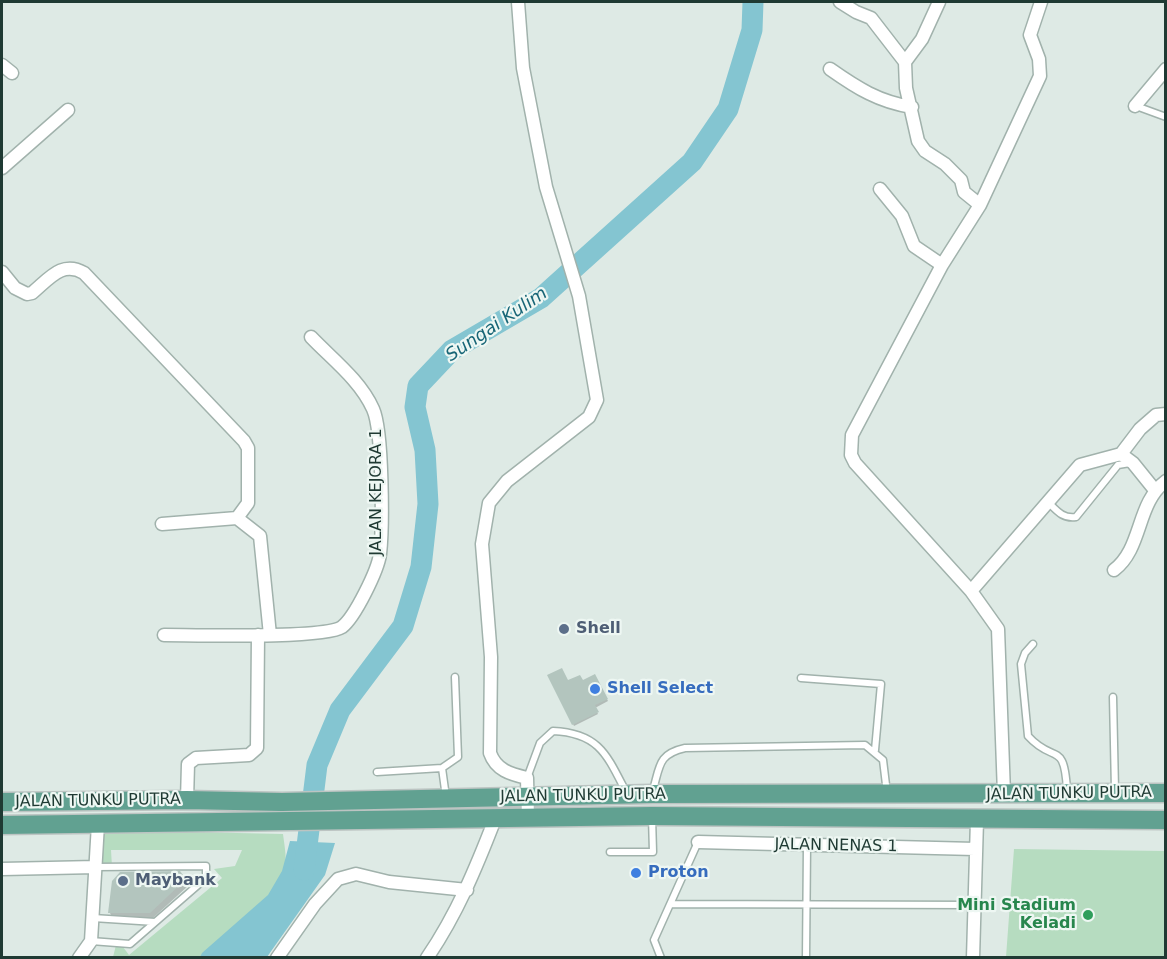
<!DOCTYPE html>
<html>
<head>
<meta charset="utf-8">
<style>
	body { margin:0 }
	#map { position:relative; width:1167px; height:959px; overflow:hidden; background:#deeae5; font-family:"DejaVu Sans",sans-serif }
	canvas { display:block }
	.frame { position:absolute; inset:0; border:3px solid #1f3a33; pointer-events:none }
</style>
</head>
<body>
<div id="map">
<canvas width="1167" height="959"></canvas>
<div class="frame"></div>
</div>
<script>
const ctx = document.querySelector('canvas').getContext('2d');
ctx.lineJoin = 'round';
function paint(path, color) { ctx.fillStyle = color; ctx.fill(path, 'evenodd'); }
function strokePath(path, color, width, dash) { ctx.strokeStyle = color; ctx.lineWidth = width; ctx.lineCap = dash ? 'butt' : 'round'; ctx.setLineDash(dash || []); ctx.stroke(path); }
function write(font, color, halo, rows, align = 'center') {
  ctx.font = font + ' "DejaVu Sans",sans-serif'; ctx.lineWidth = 4.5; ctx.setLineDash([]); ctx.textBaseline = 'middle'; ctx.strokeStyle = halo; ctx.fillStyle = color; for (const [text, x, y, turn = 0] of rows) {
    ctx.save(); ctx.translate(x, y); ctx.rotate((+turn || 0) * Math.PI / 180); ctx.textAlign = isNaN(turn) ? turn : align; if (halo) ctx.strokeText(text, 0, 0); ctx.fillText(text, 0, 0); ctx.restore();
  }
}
const green = new Path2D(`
	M 99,830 L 283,834 C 284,843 287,857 285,866 C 279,896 228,935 207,957 L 113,957 L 116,945 L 123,947 L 129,955 L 222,878 L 214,869 L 235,866 L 242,850 L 111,850 L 112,867 L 96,867 Z
	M 1014,849 L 1165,851 L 1165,957 L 1006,957 Z`);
const water = new Path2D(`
	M 290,841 L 335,843 L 325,875 L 267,957 L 200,957 L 202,953 L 268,895 L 282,871 Z`);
const shadow = new Path2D(`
	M 549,676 L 568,682 L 582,682 L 595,676 L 608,701 L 595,708 L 598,714 L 574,726 Z
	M 185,880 L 188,886 L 153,918 L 113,919 L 110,913 Z`);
const river = new Path2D(`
	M 304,870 L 317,765 L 340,710 L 403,626 L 421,567 L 428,504 L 425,450 L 415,407 L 418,386 L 452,350 L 541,298 L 692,162 L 728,109 L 752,30 L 753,2`);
const building = new Path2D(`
	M 562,668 L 568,680 L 580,675 L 583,680 L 595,674 L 608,699 L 595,705 L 599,712 L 572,725 L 547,675 Z
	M 180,871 L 186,879 L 150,913 L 108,913 L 112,881 L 120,872 Z`);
const lane = new Path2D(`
	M 1136,106 L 1166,117
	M 1048,502 C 1057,511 1063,519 1076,517 L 1118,465 L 1130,463
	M 1033,644 L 1025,653 L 1021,664 L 1028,736 C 1054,765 1064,739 1067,790
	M 801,678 L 881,684 L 875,750
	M 1113,697 L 1115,790
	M 377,772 L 442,768
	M 527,778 L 540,743 L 553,731 C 599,733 607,755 626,792
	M 653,790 C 660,766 658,754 685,748 L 865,745 L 883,760 L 887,793
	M 446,797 L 442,768 L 458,757 L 455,677
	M 610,852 L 653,852 L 652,817
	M 671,904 L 975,905
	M 93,918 L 155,922
	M 91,941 L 130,944 L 206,878 L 206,866 L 96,867
	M 661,958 L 654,940 L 698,842
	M 806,958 L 807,845`);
const street = new Path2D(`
	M 518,2 L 523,68 L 546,187 L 579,296 L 597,400 L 589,417 L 507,481 L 489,503 L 482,544 L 491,657 L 490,753 C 496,770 510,774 527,778 L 528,818
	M 840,2 L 856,12 L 871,18 L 905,62 L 906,88 L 918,141 L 925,151 L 945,164 L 961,180 L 964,192 L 980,205
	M 905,62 L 922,39 L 939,2
	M 2,65 L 12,73
	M 830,69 C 857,88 879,102 912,107
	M 1135,106 L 1166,69
	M 2,168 L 68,110
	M 880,189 L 902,216 L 914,246 L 942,265
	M 2,272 L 15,288 L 27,294 L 32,293 C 49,279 62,260 84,273 L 244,441 L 248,448 L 248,503 L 237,518 L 162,524
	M 1121,454 L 1133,463 L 1154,489
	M 237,518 L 260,536 L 270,635
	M 1114,570 C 1143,548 1136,503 1166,481
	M 971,591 L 1080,465 L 1121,454 L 1140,429 L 1156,415 L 1166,414
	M 164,635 C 194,635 324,639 342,627 C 355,617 378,570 380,554 C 383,528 383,431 373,409 C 360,380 332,359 311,337
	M 1004,794 L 998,629 L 971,591 L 855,463 L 851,455 L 852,435 L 942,265 L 980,205 L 1040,76 L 1039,59 L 1030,35 L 1041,2
	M 187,800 L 188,764 L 196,758 L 249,755 L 257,748 L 258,635
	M 698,842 L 975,849
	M 2,869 L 96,867
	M 79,958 L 91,941 L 98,824
	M 277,958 L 315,904 L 338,879 L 356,874 L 389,882 L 467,890
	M 427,958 C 457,914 476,868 495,819
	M 973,958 L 977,820`);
const primary = new Path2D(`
	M 2,802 L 187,800 L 282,802 L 652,794 L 1166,793
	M 2,825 L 652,816 L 1166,820`);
const markers = [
	[564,629,6,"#5c6f8a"],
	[595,689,6,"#3f7fe0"],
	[636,873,6,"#3f7fe0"],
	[123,881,6,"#5c6f8a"],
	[1088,915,6,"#2e9e5b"]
];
const streetNames = [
	["JALAN KEJORA 1",377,492,-90],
	["JALAN TUNKU PUTRA",1069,794,-1],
	["JALAN TUNKU PUTRA",583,796,-1],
	["JALAN TUNKU PUTRA",98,801,-1],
	["JALAN NENAS 1",836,846,1]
];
const serviceNames = [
	["Shell",576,629],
	["Maybank",135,881]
];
const shopNames = [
	["Shell Select",607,689],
	["Proton",648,873]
];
const leisureNames = [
	["Mini Stadium",1076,906],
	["Keladi",1076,924]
];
const waterNames = [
	["Sungai Kulim",497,325,-34]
];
paint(green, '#b6dcc0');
paint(water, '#84c5d1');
paint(shadow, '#0003');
strokePath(river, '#84c5d1', 21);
paint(building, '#b3c5be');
strokePath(lane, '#a1b2ac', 9);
strokePath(street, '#a1b2ac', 15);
strokePath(primary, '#bcc4c2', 21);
strokePath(lane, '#fff', 6);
strokePath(street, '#fff', 12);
strokePath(primary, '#61a191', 18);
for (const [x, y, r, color] of markers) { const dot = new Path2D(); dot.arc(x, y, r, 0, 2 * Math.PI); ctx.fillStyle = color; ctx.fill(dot); strokePath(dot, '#eef7f3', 2); }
write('16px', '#1f3a33', '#eef7f3', streetNames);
write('bold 16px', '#4e5e75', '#eef7f3', serviceNames, 'left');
write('bold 16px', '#366cbe', '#eef7f3', shopNames, 'left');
write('bold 16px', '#27864d', '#eef7f3', leisureNames, 'right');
write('italic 18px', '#186677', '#eef7f3', waterNames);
</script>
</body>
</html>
